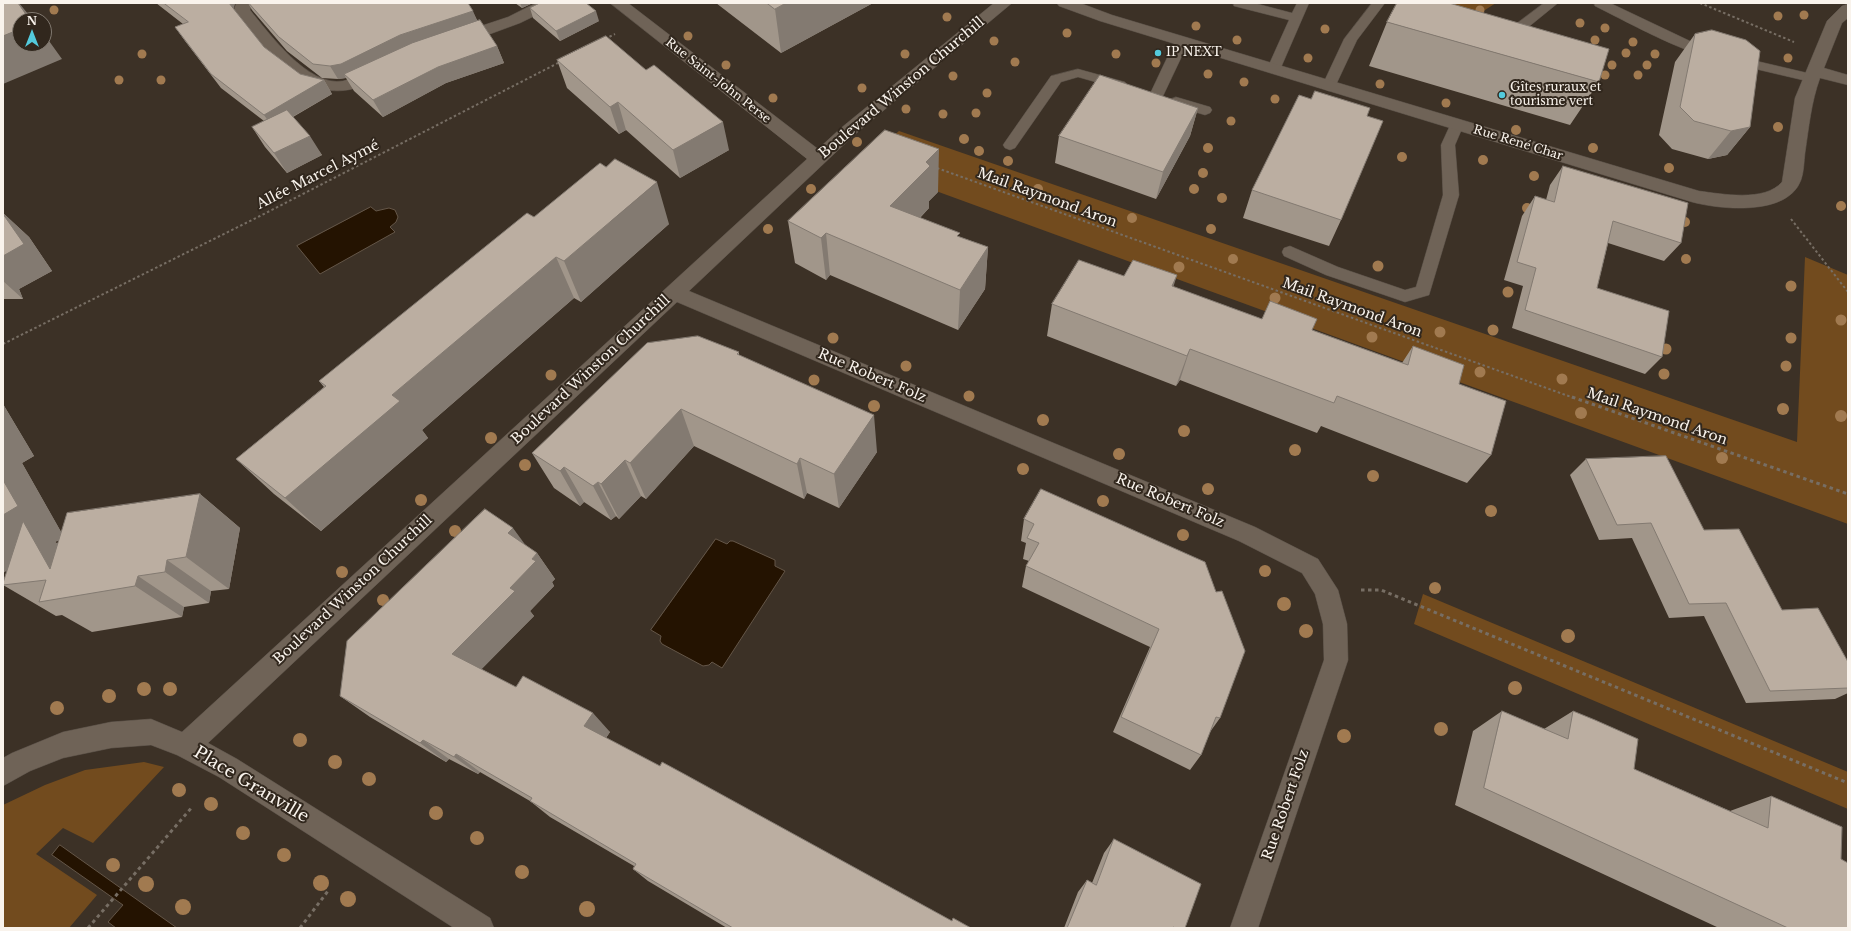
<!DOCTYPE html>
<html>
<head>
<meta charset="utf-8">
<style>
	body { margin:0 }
	#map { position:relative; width:1851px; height:931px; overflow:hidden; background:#3c3126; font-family:"Libre Baskerville",serif }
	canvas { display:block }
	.frame { position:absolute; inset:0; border:4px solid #f9f3ec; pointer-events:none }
	.north { position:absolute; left:12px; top:12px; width:40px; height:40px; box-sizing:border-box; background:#31271d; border:1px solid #817970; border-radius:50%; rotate:0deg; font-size:11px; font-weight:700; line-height:16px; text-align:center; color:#f9f3ec }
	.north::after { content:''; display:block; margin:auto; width:14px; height:18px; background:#53cadc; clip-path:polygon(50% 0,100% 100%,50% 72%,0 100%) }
</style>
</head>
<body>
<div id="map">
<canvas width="1851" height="931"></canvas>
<div class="frame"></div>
<div class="north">N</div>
</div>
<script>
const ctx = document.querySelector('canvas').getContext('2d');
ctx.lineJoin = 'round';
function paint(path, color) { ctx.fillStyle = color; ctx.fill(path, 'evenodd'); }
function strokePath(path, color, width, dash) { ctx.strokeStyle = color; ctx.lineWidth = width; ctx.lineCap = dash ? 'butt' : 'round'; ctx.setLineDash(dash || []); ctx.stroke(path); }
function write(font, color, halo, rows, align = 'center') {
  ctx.font = font + ' "Libre Baskerville",serif'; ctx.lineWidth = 4; ctx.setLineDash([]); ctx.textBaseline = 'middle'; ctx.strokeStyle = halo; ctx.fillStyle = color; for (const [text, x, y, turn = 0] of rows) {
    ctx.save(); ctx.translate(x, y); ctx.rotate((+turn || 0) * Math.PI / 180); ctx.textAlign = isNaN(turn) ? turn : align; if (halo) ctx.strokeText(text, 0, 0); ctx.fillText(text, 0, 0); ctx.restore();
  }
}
const green = new Path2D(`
	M 1428,3 L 1496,3 L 1474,17 Z
	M 899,131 L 1797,442 L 1805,257 L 1848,275 L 1848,524 L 862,164 Z
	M 1423,594 L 1848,772 L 1848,809 L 1414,624 Z
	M 144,762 L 164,767 L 93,843 L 63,828 L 36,854 L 97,895 L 69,928 L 3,928 L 3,805 L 45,785 L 85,770 Z`);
const water = new Path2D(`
	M 371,207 L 376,211 L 389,208 L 395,210 L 398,217 L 396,222 L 390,227 L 395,232 L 320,274 L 297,246 Z
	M 716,539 L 727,544 L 730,541 L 733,541 L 775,560 L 775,566 L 785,571 L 722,668 L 712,662 L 709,665 L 703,666 L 662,644 L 660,641 L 661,636 L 651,630 Z
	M 60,845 L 177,928 L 116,928 L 108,922 L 123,905 L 52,855 Z`);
const pathFar1 = new Path2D(`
	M 1700,3 L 1794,42
	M 605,39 L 615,34
	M 937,168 L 1574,398
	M 1791,219 L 1848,292
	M 3,344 L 260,216 L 560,62`);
const path = new Path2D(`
	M 1572,397 L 1848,494
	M 1361,590 L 1381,590 L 1848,783
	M 88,928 L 193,806
	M 300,928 L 328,891`);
const service = new Path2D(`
	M 1233,3 L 1254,3 L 1292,13 L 1297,3 L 1309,3 L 1279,72 L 1269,72 L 1267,69 L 1289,20 L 1234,6 Z
	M 1372,3 L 1385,3 L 1357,40 L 1334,89 L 1329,91 L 1324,89 L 1322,86 L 1344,39 Z
	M 1544,3 L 1558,3 L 1510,42 L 1500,42 L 1498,39 L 1500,36 Z
	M 1594,3 L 1610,3 L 1692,42 L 1715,50 L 1717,53 L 1715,56 C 1697,61 1616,16 1595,6 Z
	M 1182,37 L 1187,38 L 1189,41 L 1163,96 L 1161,99 L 1156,101 L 1151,99 L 1149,96 L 1175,41 L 1177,38 Z
	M 1735,56 L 1816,75 L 1818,78 L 1816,81 L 1811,82 L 1730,63 L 1728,60 L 1730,57 Z
	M 1078,69 L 1125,82 L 1127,85 L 1125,88 L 1120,89 L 1078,77 L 1061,82 L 1015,148 L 1010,150 L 1005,148 L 1003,145 L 1005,142 L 1051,76 Z
	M 1176,97 L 1210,107 L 1212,110 L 1210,113 L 1205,115 L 1171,105 L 1169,102 L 1171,99 Z
	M 1457,119 L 1462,121 L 1464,124 L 1455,145 L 1459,195 L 1429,295 L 1405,302 L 1326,275 L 1284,256 L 1282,252 L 1284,248 L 1290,246 L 1338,267 L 1405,290 L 1416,287 L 1443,195 L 1441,145 L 1452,121 Z`);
const minor = new Path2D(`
	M 236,3 L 252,3 L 250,10 C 269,33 308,87 343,81 C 357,78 369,64 383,68 L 385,72 C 380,80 368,84 359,87 C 305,106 261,50 234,10 Z
	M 536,3 L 557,3 L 555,6 L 520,23 L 463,44 L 457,45 L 451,44 L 449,40 L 451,36 L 508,17 Z
	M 610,3 L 628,3 L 818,149 L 841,128 L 994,3 L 1012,3 L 853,136 L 689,291 L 1255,527 L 1318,559 L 1338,590 L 1347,624 L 1348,660 L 1258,928 L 1230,928 L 1324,660 L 1323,624 L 1315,594 L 1302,573 L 1239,541 L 677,302 L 208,743 L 237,759 L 490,918 L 494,928 L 454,928 L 219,777 L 177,755 L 151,745 L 111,748 L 63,758 L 30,771 L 3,786 L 3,758 L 12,753 L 63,732 L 111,722 L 151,719 L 182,732 L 807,159 Z
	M 1057,3 L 1080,3 L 1112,15 L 1699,191 C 1722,194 1765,202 1782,182 L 1795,98 L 1827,21 L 1842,6 L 1848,4 L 1848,18 L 1842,23 L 1824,68 L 1848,75 L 1848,85 L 1820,78 C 1811,103 1809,127 1805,153 C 1804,161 1804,172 1801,180 C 1788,216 1722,210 1692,202 L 1100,21 L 1059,6 Z`);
const trees = [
	[54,10,4.5],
	[1480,10,4.5],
	[1804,15,4.5],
	[1778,16,4.5],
	[947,17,4.5],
	[1580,23,4.5],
	[1196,26,4.5],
	[1605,28,4.5],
	[1325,29,4.5],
	[1067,33,4.5],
	[688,36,4.5],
	[1237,40,4.5],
	[1595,40,4.5],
	[994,41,4.5],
	[1633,42,4.5],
	[1626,53,4.5],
	[142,54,4.5],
	[905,54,4.5],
	[1116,54,4.5],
	[1655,54,4.5],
	[1308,58,4.5],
	[1788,58,4.5],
	[1015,62,4.5],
	[1156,63,4.5],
	[726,65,4.5],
	[1612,65,4.5],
	[1647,65,4.5],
	[1208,74,4.5],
	[1605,75,4.5],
	[1638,75,4.5],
	[953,76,4.5],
	[119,80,4.5],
	[161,80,4.5],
	[1244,82,4.5],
	[1380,84,4.5],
	[862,88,4.5],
	[987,93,4.5],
	[773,98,4.5],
	[1275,99,4.5],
	[1446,103,4.5],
	[906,109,4.5],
	[976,113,4.5],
	[943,114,4.5],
	[1231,121,4.5],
	[1778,127,5],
	[1516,130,5],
	[964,139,5],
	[857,142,5],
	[1208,148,5],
	[1593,148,5],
	[979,151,5],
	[1402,157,5],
	[1483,160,5],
	[1008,161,5],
	[1669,168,5],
	[1203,173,5],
	[1534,176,5],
	[811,189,5],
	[1038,189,5],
	[1194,189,5],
	[1222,198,5],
	[1841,206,5],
	[1527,208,5],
	[1132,218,5],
	[1685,222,5],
	[768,229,5],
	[1211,229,5],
	[1233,259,5],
	[1686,259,5],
	[1378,266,5.5],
	[1179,267,5.5],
	[1791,286,5.5],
	[1508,292,5.5],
	[1275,298,5.5],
	[1841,320,5.5],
	[1493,330,5.5],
	[1440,332,5.5],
	[1372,337,5.5],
	[833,338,5.5],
	[1791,338,5.5],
	[1666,349,5.5],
	[906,366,5.5],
	[1786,366,5.5],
	[1480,372,5.5],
	[1664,374,5.5],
	[551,375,5.5],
	[1562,379,5.5],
	[814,380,5.5],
	[969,396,5.5],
	[874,406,6],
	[1783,409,6],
	[1581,413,6],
	[1841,416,6],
	[1043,420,6],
	[1184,431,6],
	[491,438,6],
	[1295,450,6],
	[1119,454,6],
	[1722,458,6],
	[525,465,6],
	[1023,469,6],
	[1373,476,6],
	[1208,489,6],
	[421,500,6],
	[1103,501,6],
	[1491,511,6],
	[455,531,6],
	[1183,535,6],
	[1265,571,6],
	[342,572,6],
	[1435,588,6],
	[383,600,6],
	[1284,604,7],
	[1306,631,7],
	[1568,636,7],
	[1515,688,7],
	[144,689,7],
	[170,689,7],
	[109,696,7],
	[57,708,7],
	[1441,729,7],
	[1344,736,7],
	[300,740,7],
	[335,762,7],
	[369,779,7],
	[179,790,7],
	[211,804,7],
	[436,813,7],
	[243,833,7],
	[477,838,7],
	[284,855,7],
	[113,865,7],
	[522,872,7],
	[321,883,8],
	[146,884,8],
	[348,899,8],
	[183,907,8],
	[587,909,8]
];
const wall = new Path2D(`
	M 156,3 L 235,3 L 233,9 L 264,47 L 300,74 L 324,80 L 332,94 L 293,117 L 322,155 L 287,173 L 265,147 L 252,127 L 264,121 L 221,88 L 185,41 L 175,27 L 183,24 Z
	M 248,3 L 468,3 L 477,20 L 497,46 L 504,63 L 446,83 L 383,117 L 354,91 L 346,78 L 338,79 L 322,78 L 287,51 L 252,10 Z
	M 515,3 L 533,3 L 522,8 Z
	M 716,3 L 873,3 L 781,53 Z
	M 530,8 L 599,21 L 560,41 L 533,18 Z
	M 1387,22 L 1599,82 L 1570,125 L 1369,66 Z
	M 1695,34 L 1750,127 L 1727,155 L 1708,159 L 1672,149 L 1659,135 L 1675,62 Z
	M 557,60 L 729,150 L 680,178 L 626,130 L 619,134 L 567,88 Z
	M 1198,108 L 1190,136 L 1156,199 L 1055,163 L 1059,136 Z
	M 1367,116 L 1341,220 L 1329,246 L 1243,218 L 1252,190 Z
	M 1563,166 L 1681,243 L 1664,261 L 1608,243 L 1597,288 L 1662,357 L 1645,374 L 1512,328 L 1523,286 L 1504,280 L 1522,216 L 1535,196 L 1546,200 L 1550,185 Z
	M 938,192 L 929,201 L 929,208 L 920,218 L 960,237 L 988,247 L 985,289 L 958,330 L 830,275 L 826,280 L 795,263 L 788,221 Z
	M 3,213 L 29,237 L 52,271 L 19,289 L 23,299 L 3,299 Z
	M 534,217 L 669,224 L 581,302 L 574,298 L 422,430 L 428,438 L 321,531 L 274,494 L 236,459 L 324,387 L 319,381 Z
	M 1124,276 L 1174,287 L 1262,319 L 1312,330 L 1402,363 L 1413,346 L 1459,384 L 1491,455 L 1467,483 L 1321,426 L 1317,433 L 1180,380 L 1176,386 L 1047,336 L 1052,304 Z
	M 739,352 L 739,355 L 877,452 L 839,508 L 807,493 L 804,499 L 694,446 L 646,499 L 641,496 L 619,519 L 616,516 L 611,520 L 584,502 L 580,506 L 554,488 L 532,453 Z
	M 3,404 L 34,456 L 22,463 L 61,532 L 200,494 L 240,528 L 229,589 L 211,591 L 209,603 L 184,607 L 182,617 L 92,632 L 62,615 L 56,616 L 3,585 L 3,583 L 7,571 ZM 59,540 L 58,544 L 55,542 Z
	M 1586,459 L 1704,530 L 1782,610 L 1848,662 L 1848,693 L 1835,699 L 1746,703 L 1704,616 L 1669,618 L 1632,538 L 1599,540 L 1570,475 Z
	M 1024,519 L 1205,562 L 1220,718 L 1210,732 L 1201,755 L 1190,770 L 1113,732 L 1150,647 L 1022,587 L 1026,566 L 1029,561 L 1023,559 L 1026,543 L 1021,541 Z
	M 525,545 L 537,553 L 555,579 L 552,582 L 554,586 L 530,611 L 534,616 L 481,669 L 516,687 L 610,732 L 606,738 L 952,921 L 971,928 L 727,928 L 648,881 L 633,869 L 634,866 L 550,817 L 530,801 L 480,772 L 478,774 L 449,759 L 446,762 L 370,717 L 340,696 Z
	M 1502,711 L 1544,729 L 1573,711 L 1634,769 L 1730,811 L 1771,796 L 1841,859 L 1848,928 L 1719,928 L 1455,805 L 1473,731 Z
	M 1114,839 L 1185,928 L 1064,928 L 1078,892 L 1087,880 L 1092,883 L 1104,853 Z`);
const shadedWall = new Path2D(`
	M 18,3 L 19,3 L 33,20 L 30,20 Z
	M 228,3 L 235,3 L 233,11 Z
	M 520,3 L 533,3 L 522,8 Z
	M 786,3 L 873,3 L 781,53 L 775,9 Z
	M 473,11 L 479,25 L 344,74 L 346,78 L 338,79 L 330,66 L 400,35 Z
	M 596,11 L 599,21 L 560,41 L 556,31 Z
	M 20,29 L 20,44 L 44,44 L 44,34 L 62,59 L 3,84 L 3,36 Z
	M 497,46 L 504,63 L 446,83 L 383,117 L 373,100 L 438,67 Z
	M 324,80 L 332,94 L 273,128 L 264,115 Z
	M 618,102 L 626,130 L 619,134 L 610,107 Z
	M 1198,108 L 1190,136 L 1156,199 L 1163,172 Z
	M 723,122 L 729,150 L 680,178 L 673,150 Z
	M 1750,127 L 1727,155 L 1708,159 L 1731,131 Z
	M 310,136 L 322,155 L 287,173 L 274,153 Z
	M 939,149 L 938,192 L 929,201 L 929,208 L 891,248 L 890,206 L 926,162 Z
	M 657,182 L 669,224 L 581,302 L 564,261 Z
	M 3,213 L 29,237 L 52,271 L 19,289 L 23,299 L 3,281 Z
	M 826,233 L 830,275 L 826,280 L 821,238 Z
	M 988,247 L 985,289 L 958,330 L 960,290 Z
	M 556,257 L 574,298 L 422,430 L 428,438 L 321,531 L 285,498 L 392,395 Z
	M 1177,275 L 1167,308 L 1172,286 Z
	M 1190,349 L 1180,380 L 1176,386 L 1187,356 Z
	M 3,404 L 34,456 L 22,463 L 64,537 L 55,542 L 74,554 L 50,569 L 40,551 L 3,573 Z
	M 681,409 L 694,446 L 646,499 L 630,463 Z
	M 874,415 L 877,452 L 839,508 L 834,474 Z
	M 800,458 L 807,493 L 804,499 L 797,464 Z
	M 625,460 L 641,496 L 619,519 L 601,484 Z
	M 564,467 L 584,502 L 580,506 L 560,471 Z
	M 598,482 L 616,516 L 611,520 L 593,486 Z
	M 200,494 L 240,528 L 229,589 L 186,557 Z
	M 513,528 L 532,554 L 508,533 Z
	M 537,553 L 555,579 L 552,582 L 554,586 L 530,611 L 534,616 L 475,676 L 452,654 L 510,588 Z
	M 167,560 L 211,591 L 209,603 L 165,572 Z
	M 138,576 L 184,607 L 182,617 L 135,586 Z
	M 593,713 L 610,732 L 601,745 L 584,726 Z
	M 423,740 L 449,759 L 446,762 L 420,743 Z
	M 456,754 L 480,772 L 478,774 L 454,757 Z`);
const building = new Path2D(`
	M 3,3 L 18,3 L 30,20 L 20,20 L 20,29 L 3,36 Z
	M 164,3 L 229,3 L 264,47 L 300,74 L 324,80 L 264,115 L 211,74 L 175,27 L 188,22 Z
	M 249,3 L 468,3 L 473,11 L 400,35 L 341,64 L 330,66 L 313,64 L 279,37 Z
	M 540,3 L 586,3 L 596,11 L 556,31 L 530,8 Z
	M 767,3 L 786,3 L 775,9 Z
	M 1397,3 L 1449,3 L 1609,49 L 1599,82 L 1387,22 Z
	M 480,20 L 497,46 L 438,67 L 373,100 L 344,74 L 412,43 Z
	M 1712,30 L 1746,40 L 1760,51 L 1750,127 L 1731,131 L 1694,121 L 1680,107 L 1695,34 Z
	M 606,36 L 646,70 L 654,65 L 723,122 L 673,150 L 618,102 L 610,107 L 557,60 Z
	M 1100,75 L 1198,108 L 1163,172 L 1059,136 Z
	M 1315,91 L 1370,108 L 1367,116 L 1383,121 L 1341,220 L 1252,190 L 1299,95 L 1311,99 Z
	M 287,110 L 310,136 L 274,153 L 252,127 Z
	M 885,130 L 939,149 L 926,162 L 930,166 L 890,206 L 960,233 L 957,236 L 988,247 L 960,290 L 826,233 L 821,238 L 788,221 Z
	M 615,159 L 657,182 L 564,261 L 556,257 L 392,395 L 400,401 L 285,498 L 236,459 L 326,386 L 319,381 L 527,213 L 534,217 L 600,163 L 606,167 Z
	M 1563,166 L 1688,203 L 1681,243 L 1613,221 L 1597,288 L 1669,311 L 1662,357 L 1525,310 L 1536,268 L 1517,262 L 1535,196 L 1554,202 Z
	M 3,214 L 24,244 L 3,256 Z
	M 1079,260 L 1124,276 L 1133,260 L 1177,275 L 1172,286 L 1262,319 L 1270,301 L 1317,319 L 1312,330 L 1408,365 L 1413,346 L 1464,365 L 1459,384 L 1506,401 L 1491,455 L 1337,396 L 1334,403 L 1190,349 L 1187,356 L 1052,304 Z
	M 698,336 L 739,352 L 737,354 L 874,415 L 834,474 L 800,458 L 797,464 L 681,409 L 630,463 L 625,460 L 601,484 L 598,482 L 593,486 L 564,467 L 560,471 L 532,453 L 647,343 Z
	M 1666,456 L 1704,530 L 1739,529 L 1782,610 L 1818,608 L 1848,662 L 1848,688 L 1770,691 L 1726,603 L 1689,604 L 1651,523 L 1617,525 L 1586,459 Z
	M 3,480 L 18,506 L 3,515 Z
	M 1041,489 L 1205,562 L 1216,592 L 1222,591 L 1245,651 L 1220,718 L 1216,717 L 1201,755 L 1121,717 L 1159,629 L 1026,566 L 1039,543 L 1027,538 L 1034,524 L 1024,519 Z
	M 200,494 L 186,557 L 167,560 L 165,572 L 138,576 L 135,586 L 39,602 L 46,580 L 3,585 L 3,583 L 23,521 L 50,569 L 67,513 Z
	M 485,509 L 513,528 L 508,533 L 537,553 L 532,559 L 536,561 L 510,588 L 515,591 L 452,654 L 516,687 L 523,676 L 593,713 L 584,726 L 660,766 L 662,762 L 686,775 L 952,921 L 953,918 L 971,928 L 733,928 L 633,869 L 636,864 L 530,801 L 532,798 L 456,754 L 454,757 L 423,740 L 420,743 L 340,696 L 347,641 Z
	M 1502,711 L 1568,739 L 1573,711 L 1595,720 L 1638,739 L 1634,769 L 1768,828 L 1771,796 L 1842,827 L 1841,859 L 1848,863 L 1848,928 L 1788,928 L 1484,788 Z
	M 1114,839 L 1201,884 L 1185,928 L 1175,928 L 1173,927 L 1173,928 L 1067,928 L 1087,880 L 1096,885 Z`);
const markers = [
	[1158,53,4,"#53cadc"],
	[1502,95,4,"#53cadc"]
];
const farPoinames = [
	["IP NEXT",1166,53],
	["Gîtes ruraux et",1510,88],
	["tourisme vert",1510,102]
];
const farStreetnames = [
	["Rue Saint-John Perse",718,81,38],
	["Rue René Char",1518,143,17]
];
const streetNames = [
	["Boulevard Winston Churchill",902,88,-40],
	["Allée Marcel Aymé",318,175,-27],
	["Mail Raymond Aron",1047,198,20],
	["Mail Raymond Aron",1352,308,20],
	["Boulevard Winston Churchill",591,370,-43],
	["Rue Robert Folz",872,376,23],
	["Mail Raymond Aron",1657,417,19],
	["Rue Robert Folz",1170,501,23],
	["Boulevard Winston Churchill",353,590,-43],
	["Rue Robert Folz",1286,805,-71]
];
const nearStreetnames = [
	["Place Granville",251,785,31]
];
paint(green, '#724b1e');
paint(water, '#241301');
strokePath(water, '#645648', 1);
strokePath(service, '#564d44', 1);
strokePath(minor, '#564d44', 1);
strokePath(pathFar1, '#776e64', 2, [2.5, 2.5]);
strokePath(path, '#776e64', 3, [3.5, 3.5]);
paint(service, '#6f6357');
paint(minor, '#6f6357');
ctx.fillStyle = '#a17a50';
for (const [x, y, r] of trees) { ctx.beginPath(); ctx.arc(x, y, r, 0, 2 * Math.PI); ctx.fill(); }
paint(wall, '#a1968a');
paint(shadedWall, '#837a71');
paint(building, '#bbaea1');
strokePath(building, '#837a71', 1);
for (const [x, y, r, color] of markers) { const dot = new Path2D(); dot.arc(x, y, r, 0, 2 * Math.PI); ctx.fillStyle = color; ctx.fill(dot); strokePath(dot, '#31271d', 1.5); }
write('12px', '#f9f3ec', '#31271d', farPoinames, 'left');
write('12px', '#f9f3ec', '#31271d', farStreetnames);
write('14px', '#f9f3ec', '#31271d', streetNames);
write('17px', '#f9f3ec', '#31271d', nearStreetnames);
</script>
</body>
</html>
